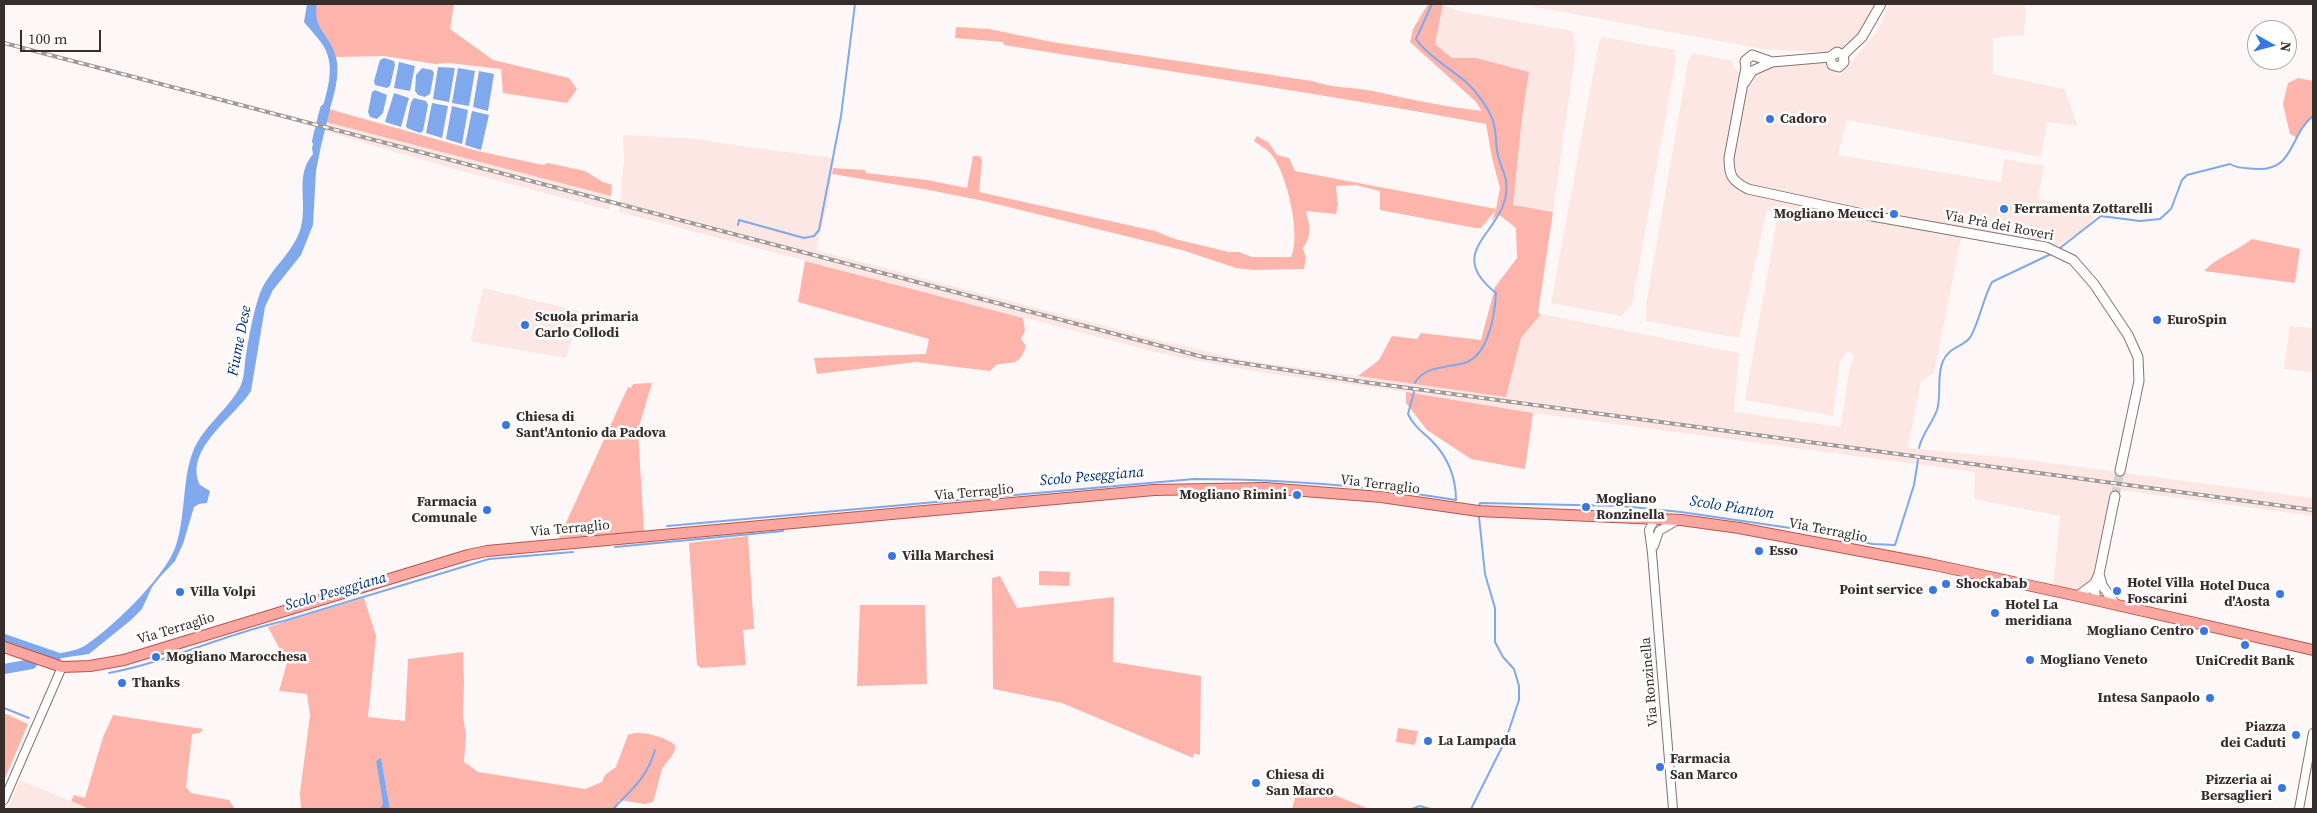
<!DOCTYPE html>
<html>
<head>
<meta charset="utf-8">
<style>
	body { margin:0 }
	#map { position:relative; width:2317px; height:813px; overflow:hidden; background:#fdf8f7; font-family:"Source Serif 4",serif }
	canvas { display:block }
	.frame { position:absolute; inset:0; border:5px solid #372e2c; pointer-events:none }
	.north { position:absolute; left:2247px; top:20px; width:50px; height:50px; box-sizing:border-box; background:#fff; border:1px solid #afabab; border-radius:50%; rotate:97deg; font-size:14px; font-weight:700; line-height:20px; text-align:center; color:#372e2c }
	.north::after { content:''; display:block; margin:auto; width:18px; height:22px; background:#3876e4; clip-path:polygon(50% 0,100% 100%,50% 72%,0 100%) }
	.scale { position:absolute; left:20px; top:30px; width:81px; height:22px; box-sizing:border-box; border:2px solid #372e2c; border-top:0; padding-left:6px; font-size:15px; line-height:18px; white-space:nowrap; color:#372e2c; -webkit-text-stroke:4px #fff; paint-order:stroke }
</style>
</head>
<body>
<div id="map">
<canvas width="2317" height="813"></canvas>
<div class="frame"></div>
<div class="north">N</div>
<div class="scale">100 m</div>
</div>
<script>
const ctx = document.querySelector('canvas').getContext('2d');
ctx.lineJoin = 'round';
function paint(path, color) { ctx.fillStyle = color; ctx.fill(path, 'evenodd'); }
function strokePath(path, color, width, dash) { ctx.strokeStyle = color; ctx.lineWidth = width; ctx.lineCap = dash ? 'butt' : 'round'; ctx.setLineDash(dash || []); ctx.stroke(path); }
function write(font, color, halo, rows, align = 'center') {
  ctx.font = font + ' "Source Serif 4",serif'; ctx.lineWidth = 5; ctx.setLineDash([]); ctx.textBaseline = 'middle'; ctx.strokeStyle = halo; ctx.fillStyle = color; for (const [text, x, y, turn = 0] of rows) {
    ctx.save(); ctx.translate(x, y); ctx.rotate((+turn || 0) * Math.PI / 180); ctx.textAlign = isNaN(turn) ? turn : align; if (halo) ctx.strokeText(text, 0, 0); ctx.fillText(text, 0, 0); ctx.restore();
  }
}
const built = new Path2D(`
	M 1443,4 L 1455,10 L 1572,31 L 1576,49 L 1553,212 L 1513,206 L 1522,118 L 1529,72 L 1476,58 L 1452,58 L 1435,44 Z
	M 1520,4 L 1877,4 L 1858,40 L 1844,52 L 1815,52 L 1762,49 Z
	M 1889,4 L 2023,4 L 2026,8 L 2024,35 L 1993,38 L 1993,74 L 2064,89 L 2078,126 L 2047,122 L 2041,157 L 1847,120 L 1838,155 L 2001,182 L 2004,159 L 2044,166 L 2038,199 L 2100,212 L 2084,229 L 2058,246 L 1963,229 L 1934,373 L 1921,382 L 1908,448 L 2021,459 L 2313,498 L 2313,516 L 2111,489 L 2112,495 L 2106,528 L 2093,581 L 2076,591 L 2053,587 L 2060,516 L 1974,499 L 1975,472 L 1533,413 L 1406,392 L 1258,372 L 1167,355 L 619,212 L 624,160 L 623,135 L 700,139 L 740,146 L 834,158 L 828,203 L 816,250 L 1143,336 L 1242,360 L 1506,396 L 1521,338 L 1541,314 L 1739,353 L 1734,412 L 1841,427 L 1849,371 L 1854,356 L 1849,351 L 1840,361 L 1833,416 L 1745,400 L 1778,214 L 1767,210 L 1739,338 L 1646,321 L 1646,305 L 1688,62 L 1693,53 L 1732,61 L 1734,67 L 1742,75 L 1753,76 L 1778,64 L 1809,61 L 1827,63 L 1840,76 L 1877,31 Z
	M 1603,37 L 1675,50 L 1676,60 L 1632,305 L 1621,316 L 1551,303 L 1599,42 Z
	M 319,120 L 611,196 L 609,210 L 458,170 L 317,129 Z
	M 483,288 L 579,311 L 566,358 L 473,342 L 471,339 Z
	M 2290,326 L 2313,328 L 2313,372 L 2284,369 Z
	M 20,780 L 89,809 L 7,809 Z`);
const green = new Path2D(`
	M 317,4 L 454,4 L 450,29 L 493,60 L 569,78 L 577,89 L 567,103 L 503,93 L 501,69 L 449,63 L 435,64 L 384,56 L 336,57 L 314,17 Z
	M 1428,4 L 1443,4 L 1435,44 L 1452,58 L 1476,58 L 1529,72 L 1522,118 L 1513,205 L 1553,212 L 1538,313 L 1541,314 L 1521,338 L 1506,397 L 1358,376 L 1379,360 L 1392,336 L 1417,339 L 1421,333 L 1481,340 L 1495,287 L 1517,258 L 1516,228 L 1498,214 L 1492,221 L 1495,211 L 1481,228 L 1475,228 L 1380,210 L 1380,191 L 1355,185 L 1336,186 L 1338,205 L 1336,214 L 1306,211 C 1310,226 1312,236 1303,248 L 1306,258 L 1304,269 L 1254,270 L 1236,268 L 1182,250 L 984,201 L 929,190 L 832,174 L 833,168 L 865,170 L 866,173 L 927,180 L 967,188 L 973,156 L 980,156 L 982,160 L 979,192 L 1155,231 L 1175,239 L 1229,252 L 1239,252 L 1252,257 L 1291,257 C 1302,236 1286,169 1270,153 C 1265,148 1259,145 1254,141 L 1257,136 L 1269,143 L 1277,155 L 1289,158 L 1295,171 L 1496,209 L 1500,188 L 1492,158 L 1486,124 C 1326,94 1165,71 1004,45 L 1003,42 L 955,38 L 956,27 L 989,29 L 1052,42 L 1312,81 C 1332,88 1352,87 1373,91 C 1409,99 1445,107 1482,111 L 1475,101 L 1410,42 L 1413,29 Z
	M 2298,78 L 2313,81 L 2313,116 L 2305,123 L 2297,138 L 2290,134 L 2283,104 L 2288,83 Z
	M 329,109 L 478,151 L 543,165 L 548,163 L 585,171 L 603,182 L 612,185 L 611,196 L 326,122 Z
	M 2252,239 L 2300,249 L 2295,283 L 2204,271 C 2217,257 2237,251 2252,239 Z
	M 805,261 L 1023,318 L 1025,331 L 1021,339 L 1026,346 C 1019,367 1013,361 996,365 L 990,371 L 916,362 L 817,374 L 814,358 L 926,354 L 929,339 L 798,302 Z
	M 652,383 L 638,430 L 644,532 L 559,538 L 628,387 L 631,388 L 633,384 Z
	M 1406,392 L 1533,413 L 1525,469 L 1471,459 L 1427,430 L 1406,403 Z
	M 748,536 L 754,629 L 743,630 L 746,665 L 701,668 L 697,665 L 689,543 Z
	M 1039,571 L 1070,572 L 1069,586 L 1039,585 Z
	M 1000,576 L 1017,608 L 1114,597 L 1113,662 L 1201,676 L 1200,755 L 1194,753 L 1193,758 L 1062,703 L 993,689 L 992,578 Z
	M 364,598 L 376,636 L 368,717 L 405,721 L 408,659 L 463,652 L 464,682 L 463,716 L 466,735 L 464,762 L 478,772 L 585,789 L 602,782 L 605,775 L 616,767 L 628,735 C 639,729 666,737 675,745 C 676,756 666,760 662,770 C 658,780 657,791 653,802 L 645,804 L 619,800 L 616,809 L 390,809 L 381,759 L 376,761 L 384,803 L 380,809 L 301,809 L 300,793 L 310,715 L 307,694 L 279,691 L 287,663 L 268,627 Z
	M 860,605 L 925,605 L 927,684 L 857,686 Z
	M 4,713 L 28,724 L 4,781 Z
	M 113,715 L 203,729 L 200,733 L 192,734 L 186,787 L 191,793 L 229,800 L 235,809 L 89,809 L 71,801 L 74,795 L 85,798 L 103,737 Z
	M 1398,728 L 1418,731 L 1415,745 L 1396,742 Z
	M 1302,782 L 1369,809 L 1292,809 L 1297,789 Z`);
const water = new Path2D(`
	M 307,4 L 317,4 C 312,29 330,34 336,57 C 341,78 332,101 326,122 L 319,120 C 325,97 337,69 324,47 C 319,38 310,30 304,22 Z
	M 384,58 L 394,61 L 395,65 L 390,86 L 387,88 L 375,85 L 374,81 L 380,60 Z
	M 399,62 L 415,66 L 410,91 L 394,88 Z
	M 438,67 L 455,68 L 449,102 L 433,99 Z
	M 422,68 L 432,70 L 434,73 L 430,94 L 425,97 L 418,95 L 415,91 L 416,75 Z
	M 458,68 L 475,71 L 469,106 L 452,103 Z
	M 479,71 L 494,74 L 488,111 L 473,107 Z
	M 375,90 L 387,95 L 383,113 L 377,119 L 370,117 L 368,112 L 372,92 Z
	M 394,93 L 409,98 L 401,127 L 385,122 Z
	M 414,98 L 426,101 L 428,105 L 423,131 L 420,133 L 407,128 L 406,126 L 411,102 Z
	M 432,103 L 448,106 L 442,138 L 426,133 Z
	M 452,106 L 468,110 L 462,144 L 446,139 Z
	M 472,111 L 489,115 L 481,150 L 465,145 Z
	M 317,129 L 324,131 L 316,171 L 313,225 L 301,255 L 273,290 L 265,307 L 251,391 C 236,416 183,449 200,485 L 210,491 L 207,503 L 199,504 L 194,507 L 183,544 L 175,561 L 160,577 L 152,587 L 142,609 L 131,620 L 89,654 L 55,659 L 42,655 C 55,654 75,652 86,645 C 113,627 167,575 176,545 C 186,516 182,476 194,449 C 205,425 227,410 239,389 C 245,379 244,366 246,355 C 249,336 253,314 259,296 C 267,272 290,256 299,233 C 310,206 293,177 313,154 L 312,148 Z
	M 381,758 L 390,809 L 380,809 L 383,803 L 376,761 Z`);
const stream = new Path2D(`
	M 738,225 L 739,220 L 804,238 L 814,236 L 819,230 L 841,116 L 855,4
	M 2060,248 L 2101,216 L 2140,221 L 2160,219 L 2171,209 L 2182,180 L 2187,175 L 2230,164 C 2238,169 2246,168 2256,169 C 2295,171 2289,135 2313,116
	M 1415,383 C 1424,365 1451,368 1467,362 C 1489,353 1495,313 1496,293 C 1439,248 1513,231 1506,181 C 1505,173 1501,167 1499,159 C 1495,148 1497,136 1494,125 C 1491,110 1476,91 1465,81 C 1449,68 1428,56 1416,39 L 1432,4
	M 1919,448 C 1922,434 1932,424 1937,410 C 1942,394 1936,377 1943,361 C 1949,346 1965,347 1971,336 C 1980,319 1983,299 1992,282 L 2051,254
	M 1410,493 L 1456,500 C 1456,477 1448,457 1431,440 C 1422,432 1413,425 1408,414 L 1414,392
	M 1479,506 L 1480,503 L 1622,506 L 1681,512 L 1804,530 L 1873,544 L 1895,545 L 1914,485 L 1918,460
	M 667,526 L 1194,479 C 1265,479 1336,484 1406,492
	M 615,547 L 783,531
	M 109,673 C 169,662 224,634 284,621 L 489,559 L 573,552
	M 4,708 L 29,718
	M 613,809 C 632,789 647,778 655,750
	M 1412,809 L 1420,806 L 1430,809
	M 1471,809 L 1506,739 L 1519,700 L 1519,686 L 1514,669 L 1503,657 L 1495,642 L 1495,608 L 1485,574 L 1479,517`);
const river = new Path2D(`
	M 317,141 L 325,109
	M 4,639 L 56,657
	M 4,669 L 32,664`);
const secondaryTunnel = new Path2D(`
	M 2115,496 L 2120,471`);
const tertiary = new Path2D(`
	M 1656,517 L 1649,530 L 1652,553 L 1673,809
	M 1654,546 L 1659,531 L 1676,521
	M 4,800 L 62,667
	M 2299,809 L 2313,733`);
const secondary = new Path2D(`
	M 1843,55 L 1862,37 L 1881,4
	M 1830,57 L 1832,65 L 1839,67 L 1844,62 L 1843,55
	M 1772,62 L 1752,55 L 1745,61 L 1746,67 L 1729,158 C 1729,176 1732,181 1748,189 L 1872,216 L 2046,247 L 2073,260 L 2094,284 L 2128,335 L 2138,357 L 2139,381 L 2120,471
	M 1745,82 L 1752,71 L 1772,62 L 1830,57 L 1837,52 L 1843,55
	M 2099,574 L 2102,585 L 2115,604
	M 2078,596 L 2095,583
	M 2095,599 L 2095,583 L 2099,574 L 2115,496`);
const primary = new Path2D(`
	M 4,647 L 62,667 L 90,666 L 124,660 L 468,555 L 487,551 L 1154,490 L 1265,488 L 1381,497 L 1478,511 L 1681,520 L 1739,528 L 1930,564 L 2078,596 L 2313,650`);
const rail = new Path2D(`
	M 4,43 L 1203,357 L 1364,382 L 2313,510`);
const markers = [
	[1770,119,5,"#3876e4"],
	[2004,209,5,"#3876e4"],
	[1894,214,5,"#3876e4"],
	[2157,320,5,"#3876e4"],
	[525,325,5,"#3876e4"],
	[506,425,5,"#3876e4"],
	[1297,495,5,"#3876e4"],
	[1586,507,5,"#3876e4"],
	[487,510,5,"#3876e4"],
	[1759,551,5,"#3876e4"],
	[892,556,5,"#3876e4"],
	[1946,584,5,"#3876e4"],
	[1933,590,5,"#3876e4"],
	[2117,591,5,"#3876e4"],
	[180,592,5,"#3876e4"],
	[2280,594,5,"#3876e4"],
	[1995,613,5,"#3876e4"],
	[2204,631,5,"#3876e4"],
	[2245,645,5,"#3876e4"],
	[156,657,5,"#3876e4"],
	[2030,660,5,"#3876e4"],
	[122,683,5,"#3876e4"],
	[2210,698,5,"#3876e4"],
	[2296,735,5,"#3876e4"],
	[1428,741,5,"#3876e4"],
	[1660,767,5,"#3876e4"],
	[1256,783,5,"#3876e4"],
	[2282,788,5,"#3876e4"]
];
const poiNames = [
	["Cadoro",1780,119],
	["Ferramenta Zottarelli",2014,209],
	["Mogliano Meucci",1884,214,"right"],
	["Scuola primaria",535,317],
	["Carlo Collodi",535,333],
	["EuroSpin",2167,320],
	["Chiesa di",516,417],
	["Sant'Antonio da Padova",516,433],
	["Mogliano Rimini",1287,495,"right"],
	["Mogliano",1596,499],
	["Ronzinella",1596,515],
	["Farmacia",477,502,"right"],
	["Comunale",477,518,"right"],
	["Esso",1769,551],
	["Villa Marchesi",902,556],
	["Hotel Villa",2127,583],
	["Foscarini",2127,599],
	["Shockabab",1956,584],
	["Hotel Duca",2270,586,"right"],
	["d'Aosta",2270,602,"right"],
	["Point service",1923,590,"right"],
	["Villa Volpi",190,592],
	["Hotel La",2005,605],
	["meridiana",2005,621],
	["Mogliano Centro",2194,631,"right"],
	["Mogliano Marocchesa",166,657],
	["Mogliano Veneto",2040,660],
	["UniCredit Bank",2245,661,"center"],
	["Thanks",132,683],
	["Intesa Sanpaolo",2200,698,"right"],
	["Piazza",2286,727,"right"],
	["dei Caduti",2286,743,"right"],
	["La Lampada",1438,741],
	["Farmacia",1670,759],
	["San Marco",1670,775],
	["Chiesa di",1266,775],
	["San Marco",1266,791],
	["Pizzeria ai",2272,780,"right"],
	["Bersaglieri",2272,796,"right"]
];
const streetNames = [
	["Via Prà dei Roveri",1999,226,11],
	["Via Terraglio",1380,485,7],
	["Via Terraglio",974,493,-5],
	["Via Terraglio",570,529,-5],
	["Via Terraglio",1828,531,11],
	["Via Terraglio",176,629,-17],
	["Via Ronzinella",1650,682,-95]
];
const waterNames = [
	["Fiume Dese",240,341,-79],
	["Scolo Peseggiana",1092,477,-5],
	["Scolo Pianton",1732,508,9],
	["Scolo Peseggiana",336,592,-16]
];
paint(built, '#fce7e4');
paint(green, '#fcb4ab');
paint(water, '#80a8ec');
strokePath(stream, '#80a8ec', 2);
strokePath(river, '#80a8ec', 10);
strokePath(secondaryTunnel, '#d5d0ce', 9, [9, 4.5]);
strokePath(tertiary, '#88726e', 10);
strokePath(secondary, '#88726e', 11);
strokePath(primary, '#b6564e', 12);
strokePath(tertiary, '#fff', 8);
strokePath(secondary, '#fff', 9);
strokePath(primary, '#fca6a0', 10);
strokePath(rail, '#a19a99', 4);
strokePath(rail, '#fff', 2, [5.5]);
for (const [x, y, r, color] of markers) { const dot = new Path2D(); dot.arc(x, y, r, 0, 2 * Math.PI); ctx.fillStyle = color; ctx.fill(dot); strokePath(dot, '#fff', 2); }
write('bold 14px', '#372e2c', '#fff', poiNames, 'left');
write('14px', '#372e2c', '#fff', streetNames);
write('italic 15px', '#002c79', '#fff', waterNames);
</script>
</body>
</html>
